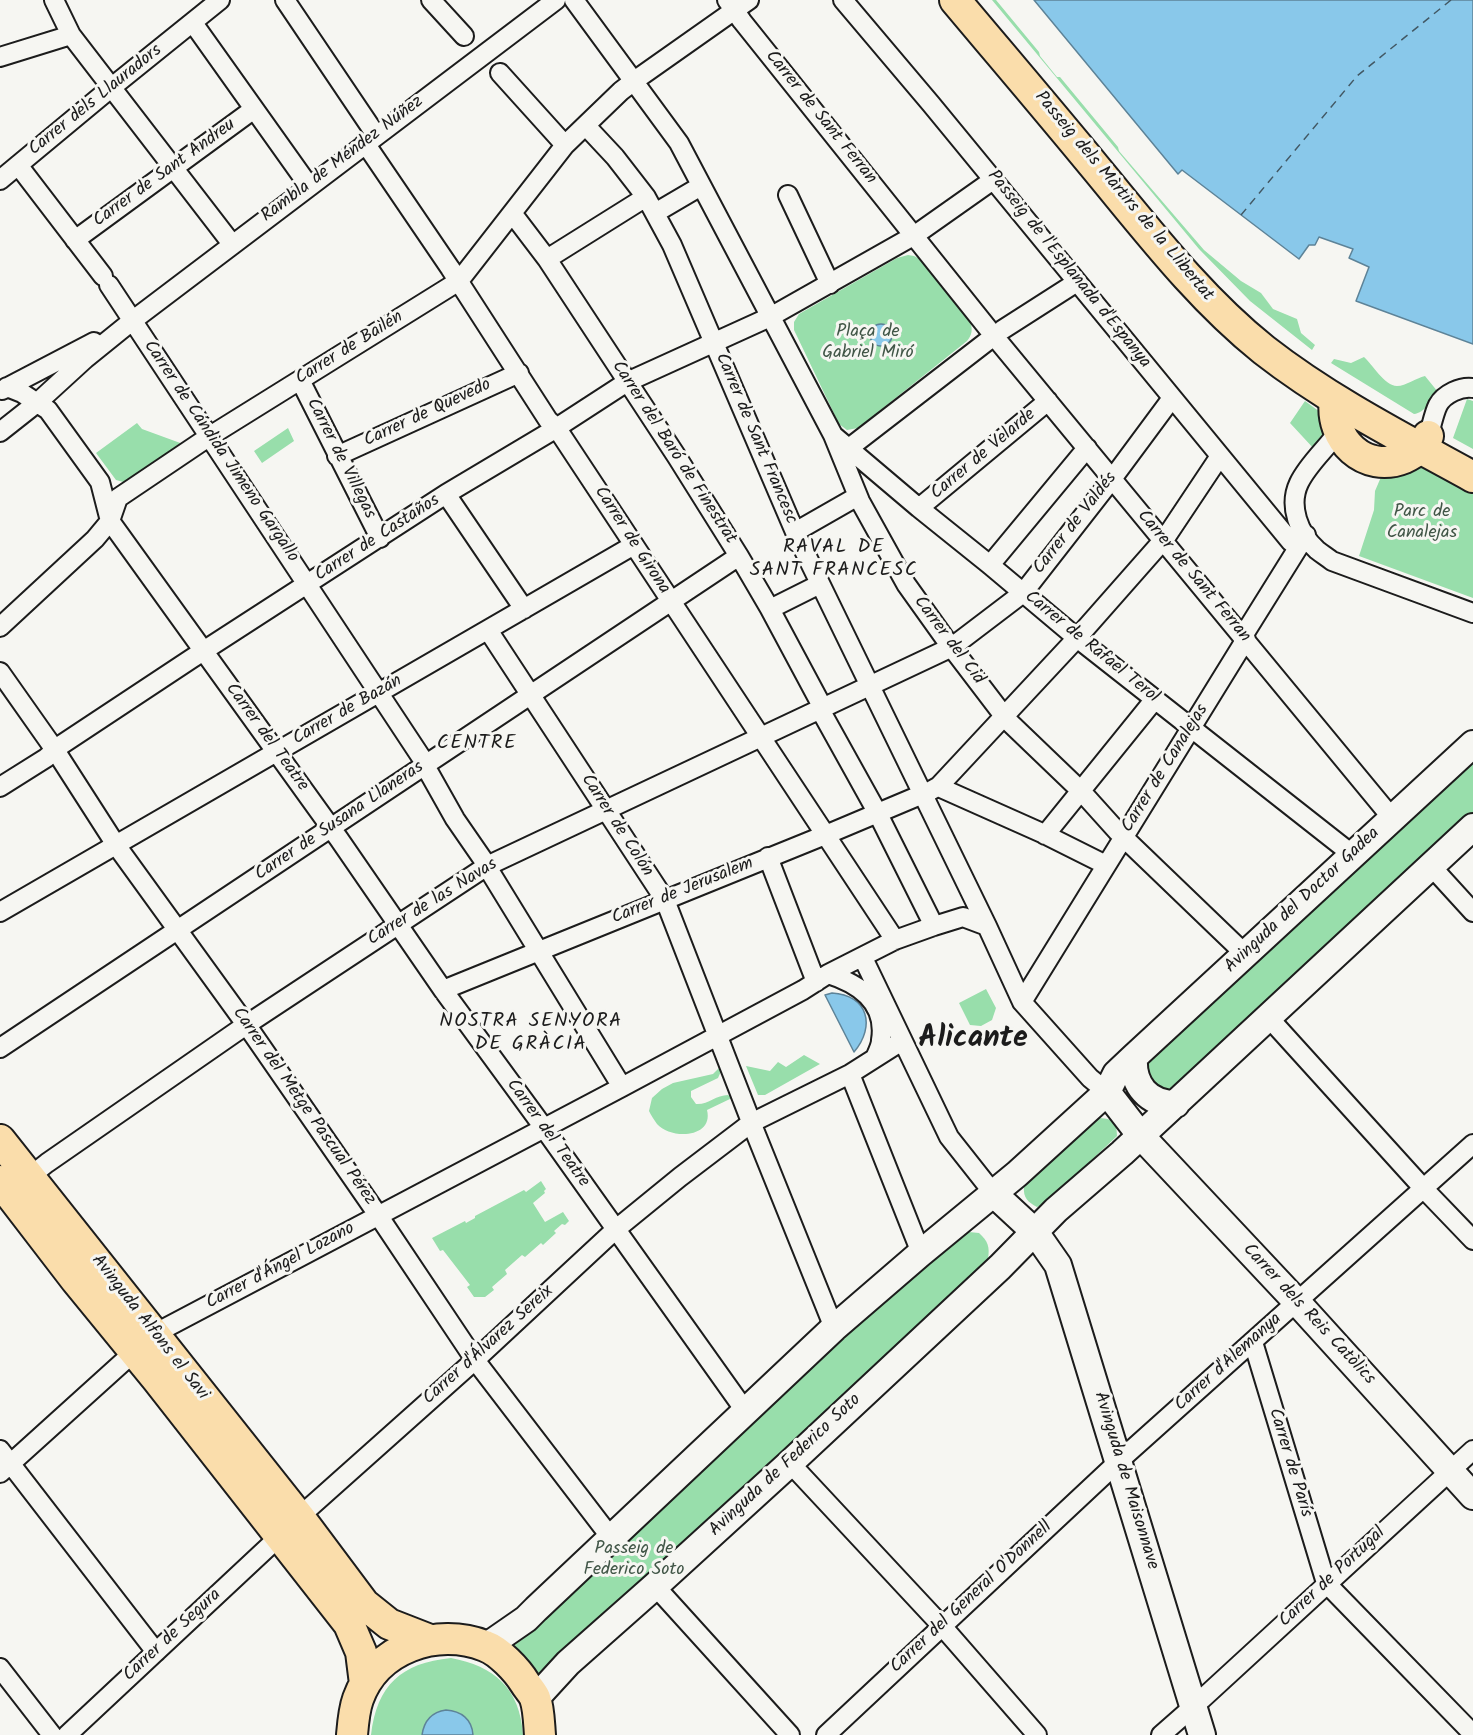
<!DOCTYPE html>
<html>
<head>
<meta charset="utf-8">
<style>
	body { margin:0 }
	canvas { display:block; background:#f6f6f2 }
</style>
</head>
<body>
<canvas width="1473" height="1735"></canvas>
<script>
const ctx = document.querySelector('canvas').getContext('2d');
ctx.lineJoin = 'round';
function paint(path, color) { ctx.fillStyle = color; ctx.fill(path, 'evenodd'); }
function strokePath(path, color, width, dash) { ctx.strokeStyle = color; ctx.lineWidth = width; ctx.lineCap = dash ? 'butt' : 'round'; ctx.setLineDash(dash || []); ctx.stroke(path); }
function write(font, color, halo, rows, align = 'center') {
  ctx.font = font + ' Kalam,sans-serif'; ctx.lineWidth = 6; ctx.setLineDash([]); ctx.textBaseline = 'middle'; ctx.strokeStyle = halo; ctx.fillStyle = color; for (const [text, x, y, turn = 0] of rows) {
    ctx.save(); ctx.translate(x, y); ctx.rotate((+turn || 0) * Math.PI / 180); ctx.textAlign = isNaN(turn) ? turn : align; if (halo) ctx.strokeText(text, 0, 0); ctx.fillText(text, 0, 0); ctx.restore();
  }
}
const green = new Path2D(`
	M 992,0 L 996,0 L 1039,52 L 1040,56 L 1057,77 L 1060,77 L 1118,147 L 1119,151 L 1204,250 L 1241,281 L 1261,293 L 1273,309 L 1297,319 L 1301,333 L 1315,345 L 1312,350 L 1250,301 L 1199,249 Z
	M 908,255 L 914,256 L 922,260 L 970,322 C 973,329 972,335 967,341 L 858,428 L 847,430 L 839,424 L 794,330 L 794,322 L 799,314 L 897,258 Z
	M 1364,357 C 1372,364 1385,386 1397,386 C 1406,386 1416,378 1425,376 L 1438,392 C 1431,400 1425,413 1414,414 L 1331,363 L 1334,359 L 1351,363 Z
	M 1467,399 L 1473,401 L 1473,449 L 1453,438 Z
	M 1305,401 L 1320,412 L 1326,434 L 1315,450 L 1290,423 Z
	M 137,423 L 142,429 L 183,444 L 127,483 L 116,480 L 96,453 Z
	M 288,428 L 294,441 L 262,463 L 254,451 Z
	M 1414,462 L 1473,486 L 1473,598 L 1359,556 L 1374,510 L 1375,491 L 1384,470 Z
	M 1473,757 L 1473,815 L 1170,1096 L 1160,1098 L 1141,1064 Z
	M 986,989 L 996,1008 L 992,1020 L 981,1026 L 970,1025 L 959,1003 Z
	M 804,1055 L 820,1064 L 765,1095 L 758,1095 L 746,1066 L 770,1071 L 778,1062 L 786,1067 Z
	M 721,1066 L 722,1069 L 718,1078 L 691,1091 L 691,1097 L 696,1104 C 708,1105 716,1095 728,1095 L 732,1098 L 707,1110 C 714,1138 671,1140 657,1124 C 654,1120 651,1115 649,1111 L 652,1098 L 662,1089 L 673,1083 L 713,1074 Z
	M 1097,1118 C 1112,1118 1117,1121 1117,1136 L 1045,1204 L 1037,1207 C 1028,1202 1023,1198 1024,1187 Z
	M 541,1181 L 546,1189 L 544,1191 L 545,1193 L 533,1203 L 545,1222 L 563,1212 L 569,1221 L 565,1225 L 562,1224 L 554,1231 L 556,1233 L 543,1245 L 541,1243 L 525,1257 L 522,1255 L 505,1270 L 507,1274 L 492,1287 L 494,1290 L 485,1297 L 474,1297 L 467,1287 L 470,1285 L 443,1250 L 440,1251 L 432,1238 L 465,1221 L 466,1223 L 475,1218 L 475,1216 L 524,1190 L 526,1192 Z
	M 969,1232 L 979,1233 C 988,1241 990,1247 988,1259 L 543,1675 L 533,1675 L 514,1652 L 515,1643 L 626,1537 L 958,1234 Z
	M 451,1658 C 494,1666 520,1688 523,1735 L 371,1735 C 377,1685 401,1663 451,1658 Z`);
const water = new Path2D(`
	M 1034,0 L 1473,0 L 1473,344 L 1356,301 L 1369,267 L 1349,258 L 1353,249 L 1319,237 L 1315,245 L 1309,245 L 1299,259 L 1182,170 L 1178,174 Z
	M870 335a11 11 0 1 1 22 0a11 11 0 1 1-22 0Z
	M 832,993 C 868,995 876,1026 854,1052 L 825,995 Z
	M 446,1710 C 461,1711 472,1719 473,1735 L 422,1735 C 424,1721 432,1712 446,1710 Z`);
const ferry = new Path2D(`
	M 1241,215 L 1357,76 L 1451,0`);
const street = new Path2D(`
	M 54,0 L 71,35 L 232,244
	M 285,0 L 376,135
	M 431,0 L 464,36
	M 574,0 L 679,143 L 833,435 L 860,501 L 906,584 L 946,640 L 1007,720 L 1081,791 L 1117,831 L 1245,954
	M 727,0 L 742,21 L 994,336 L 1392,818
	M 843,0 L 931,104 L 1291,542
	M 193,23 L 309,186
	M 0,57 L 71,35
	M 500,73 L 565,145
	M 586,126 L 615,157 L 646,197 L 672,245 L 795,532 L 987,926 L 1022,1002 L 1090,1078 L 1107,1092
	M 365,143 L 450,268 L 548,420 L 556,427 L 895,940
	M 18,165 L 103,276
	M 0,180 L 112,87 L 220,0
	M 788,195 L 830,284
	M 512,213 L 547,259 L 677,457 L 739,556 L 770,609 L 823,708 L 822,713 L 877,812 L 934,926
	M 655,213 L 701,186
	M 75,240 L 254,109
	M 547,259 L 646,197
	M 109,285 L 421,757
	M 1002,330 L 1077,282
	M 300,380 L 380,538
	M 7,387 L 22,393 L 48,410 L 100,482 L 110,521 L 339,839 L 443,990 L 536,1117 L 746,1412
	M 2,390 L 94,342
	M 0,432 L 38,402 L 85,359 L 132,321 L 556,0
	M 1338,432 C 1326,449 1308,464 1299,483 C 1288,506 1299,534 1317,550 C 1322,554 1327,557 1332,561 L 1473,613
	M 1429,434 C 1432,424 1434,413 1438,405 C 1444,394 1461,386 1473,388
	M 834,436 L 919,508 L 990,565 L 1077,638 L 1353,855
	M 849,448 L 994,336
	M 337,456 L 519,373
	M 446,494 L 524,609
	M 919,508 L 1048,401
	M 795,532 L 858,496
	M 990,565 L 1087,448
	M 770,609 L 820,584
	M 0,627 L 95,539 L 110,521 L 118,498 L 210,436 L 459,281 L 565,145 L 621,91 L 634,81 L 749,0
	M 488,630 L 665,900 L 755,1132 L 834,1328
	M 0,672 L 55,750 L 116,845 L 250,1030 L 378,1215 L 475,1360 L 612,1539
	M 428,771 L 455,819 L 484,861
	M 939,786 L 941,788 L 1042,833 L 1106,865
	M 0,787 L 46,758 L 61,745 L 191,659 L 446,494 L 550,432 L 627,382 L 770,317 L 915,235 L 993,180
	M 1045,835 L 1155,699
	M 768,857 L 816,982
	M 1431,866 L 1473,912
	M 492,875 L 622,1087
	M 0,912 L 634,545
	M 863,958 L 949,1137 L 994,1194
	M 828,974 C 860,984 887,1003 881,1040 C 881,1046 877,1053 875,1058
	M 443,990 L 835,831 L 930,791 L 939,786 L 1077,638 L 1166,537 L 1220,456
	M 1022,1002 L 1246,639 L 1243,636 L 1306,535
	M 1269,1018 L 1424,1189 L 1473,1240
	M 0,1048 L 739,556
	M 850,1074 L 921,1253
	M 23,1182 L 47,1163 L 246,1025 L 487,866 L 952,647 L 1023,593 L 1112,479 L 1172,398
	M 1253,1342 L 1326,1583 L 1473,1734
	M 0,1450 L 156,1652
	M 790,1463 L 942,1626 L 1037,1735
	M 0,1473 L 154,1334 L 622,1087 L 803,990 L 828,974 L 895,940 L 934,926 L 963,917 L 987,926
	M 290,1515 L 299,1517 L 475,1360 L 615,1230 L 680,1177 L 751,1123 L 850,1074 L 902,1041
	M 655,1586 L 790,1735
	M 0,1668 L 52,1735
	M 67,1735 L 280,1536
	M 826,1735 L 1119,1461 L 1473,1144
	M 1161,1735 L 1202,1699 L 1473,1450`);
const secondary = new Path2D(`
	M 1134,1057 C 1132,1085 1148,1104 1176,1104
	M 1107,1092 L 1141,1136 L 1296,1301 L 1473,1496
	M 994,1194 L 1035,1232 L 1058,1265 L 1202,1735
	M 487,1646 L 526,1619 L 536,1609 L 834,1328 L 921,1253 L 1017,1174 L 1107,1092 L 1116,1074 L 1134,1057 L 1473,744
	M 535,1699 L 568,1663 L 655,1586 L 790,1463 L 1000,1267 L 1056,1210 L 1122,1153 L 1473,827`);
const primary = new Path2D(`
	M 955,0 C 1002,56 1049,111 1095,167 C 1148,231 1199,298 1264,350 C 1328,400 1402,438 1473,477
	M 1335,399 C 1329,440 1365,474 1404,458 C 1415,453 1423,447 1428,436
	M 0,1140 L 299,1517 L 364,1604 L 389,1624 L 430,1640
	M 0,1181 L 76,1280 L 157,1379 L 349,1624 L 361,1652 L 365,1684
	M 352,1735 C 353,1723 354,1710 358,1699 C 376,1648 437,1627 485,1646 C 499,1651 517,1670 525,1683 C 528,1688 533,1693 535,1698 C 539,1709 539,1724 540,1735`);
const streetNames = [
	["Carrer dels Llauradors",96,101,-39],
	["Carrer de Sant Ferran",820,118,51],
	["Rambla de Méndez Núñez",343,160,-37],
	["Carrer de Sant Andreu",165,174,-36],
	["Passeig dels Màrtirs de la Llibertat",1123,197,50],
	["Passeig de l'Esplanada d'Espanya",1068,270,51],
	["Carrer de Bailén",350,349,-32],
	["Carrer de Quevedo",428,414,-25],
	["Carrer de Sant Francesc",755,439,67],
	["Carrer de Cándida Jimeno Gargallo",220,452,56],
	["Carrer del Baró de Finestrat",673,453,57],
	["Carrer de Velarde",984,455,-40],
	["Carrer de Villegas",340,459,63],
	["Carrer de Valdés",1076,524,-52],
	["Carrer de Castaños",378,539,-33],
	["Carrer de Girona",631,541,57],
	["Carrer de Sant Ferran",1193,577,50],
	["Carrer del Cid",948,641,53],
	["Carrer de Rafael Terol",1091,648,39],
	["Carrer de Bazán",348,711,-30],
	["Carrer del Teatre",266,738,54],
	["Carrer de Canalejas",1166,769,-58],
	["Carrer de Susana Llaneras",340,822,-34],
	["Carrer de Colón",616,826,57],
	["Carrer de Jerusalem",683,892,-22],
	["Avinguda del Doctor Gadea",1303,901,-43],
	["Carrer de las Navas",433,903,-32],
	["Carrer del Metge Pascual Pérez",303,1107,55],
	["Carrer del Teatre",547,1134,54],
	["Carrer d'Ángel Lozano",281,1267,-28],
	["Carrer dels Reis Catòlics",1308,1315,47],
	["Avinguda Alfons el Savi",149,1328,52],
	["Carrer d'Álvarez Sereix",489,1346,-42],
	["Carrer d'Alemanya",1229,1363,-42],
	["Carrer de París",1289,1463,73],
	["Avinguda de Federico Soto",786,1466,-43],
	["Avinguda de Maisonnave",1125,1481,73],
	["Carrer de Portugal",1333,1578,-43],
	["Carrer del General O'Donnell",972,1598,-43],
	["Carrer de Segura",173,1636,-43]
];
const parkNames = [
	["Plaça de",868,333],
	["Gabriel Miró",868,354],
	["Parc de",1422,513],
	["Canalejas",1422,534],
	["Passeig de",634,1550],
	["Federico Soto",634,1571]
];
const neighbourhoodNames = [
	["RAVAL DE",834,549],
	["SANT FRANCESC",834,572],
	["CENTRE",477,745],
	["NOSTRA SENYORA",531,1023],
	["DE GRÀCIA",531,1046]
];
const townNames = [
	["Alicante",973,1041]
];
paint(green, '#98deab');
paint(water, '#89c8ea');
strokePath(water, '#5d8398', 1.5);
strokePath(ferry, '#425864', 1.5, [8, 6]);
strokePath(street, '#1c1c1c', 22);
strokePath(secondary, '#1c1c1c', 30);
strokePath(primary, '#1c1c1c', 34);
strokePath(street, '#f6f6f2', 18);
strokePath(secondary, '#f6f6f2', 26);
strokePath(primary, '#faddab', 30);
write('18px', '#1c1c1c', '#f6f6f2', streetNames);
write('18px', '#415647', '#f6f6f2', parkNames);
ctx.letterSpacing = '1.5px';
write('20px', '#1c1c1c', '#f6f6f2', neighbourhoodNames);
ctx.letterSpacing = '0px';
write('bold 30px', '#1c1c1c', '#f6f6f2', townNames);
</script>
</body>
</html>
